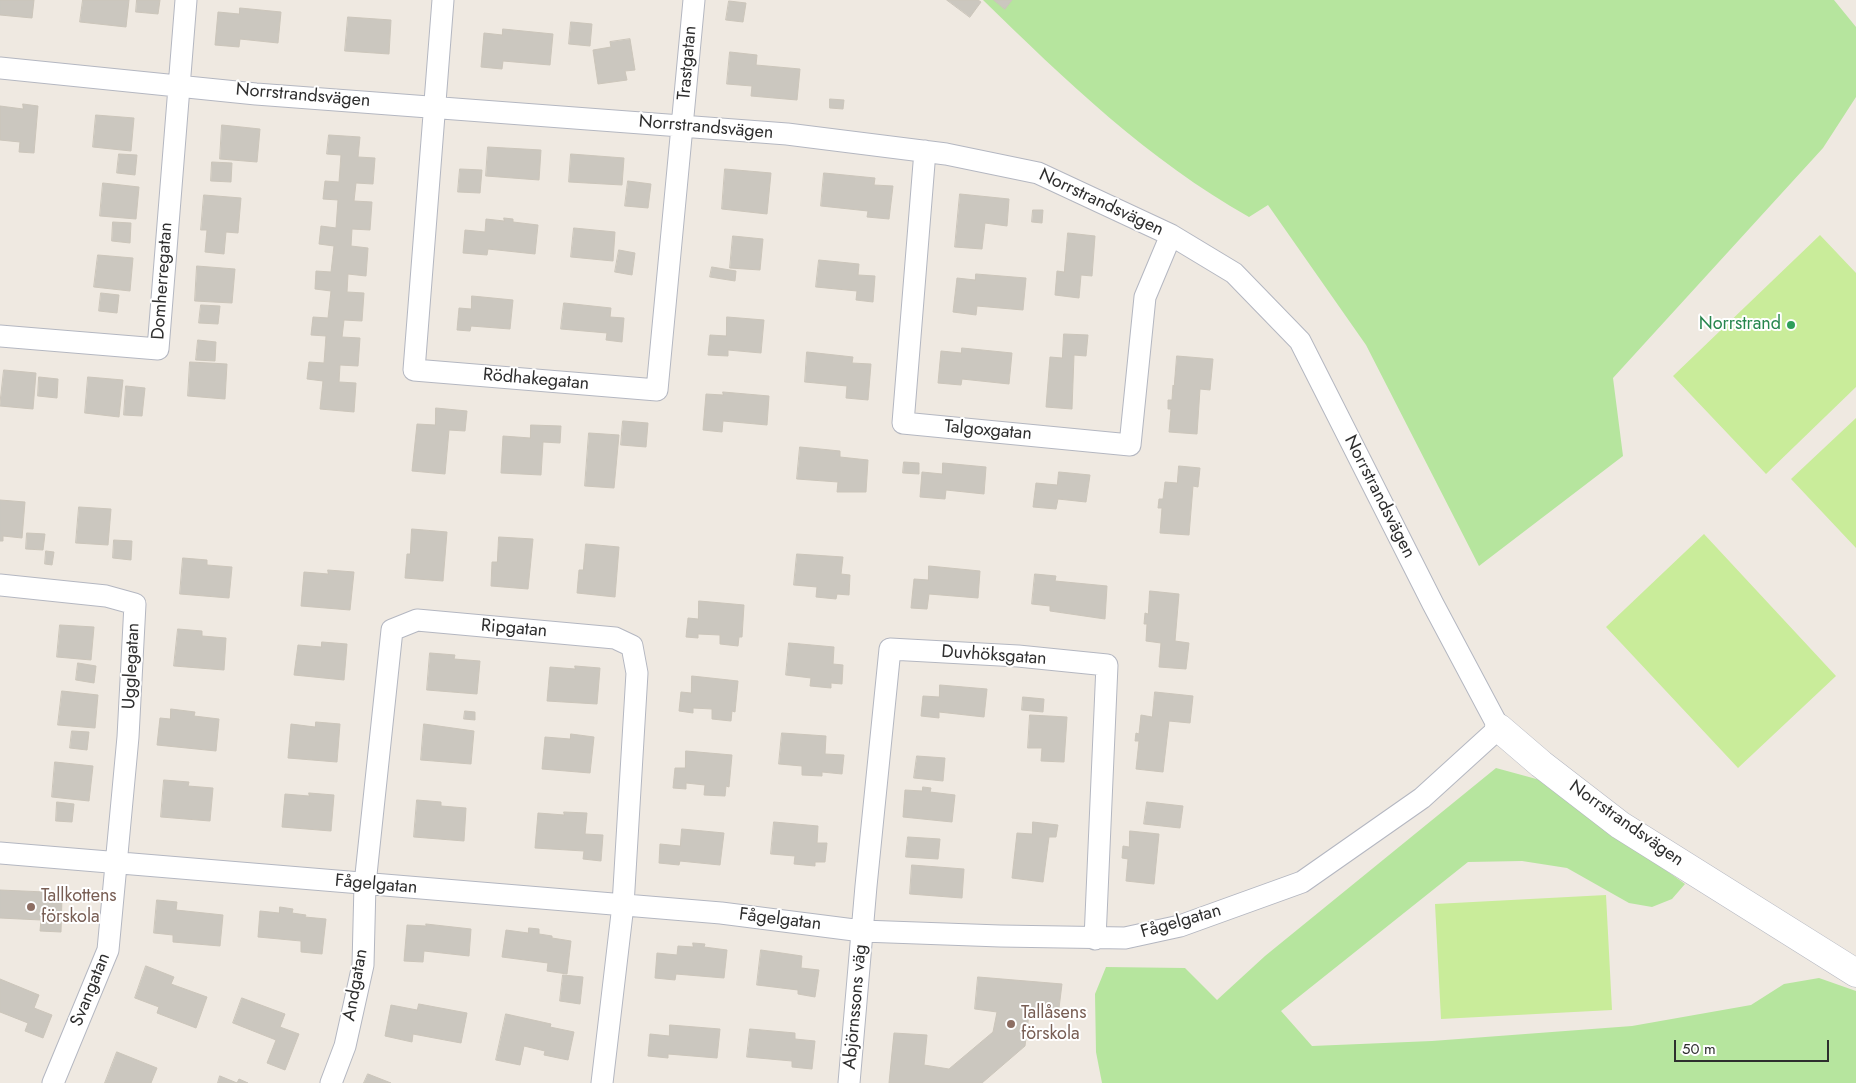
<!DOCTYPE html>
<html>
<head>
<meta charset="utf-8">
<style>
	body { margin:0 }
	#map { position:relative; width:1856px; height:1083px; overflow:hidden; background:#efe9e1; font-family:Jost,sans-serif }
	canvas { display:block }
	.scale { position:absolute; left:1674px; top:1040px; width:155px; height:22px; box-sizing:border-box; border:2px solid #2e2e2e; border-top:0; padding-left:6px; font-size:15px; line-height:18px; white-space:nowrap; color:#2e2e2e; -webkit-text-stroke:4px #fff; paint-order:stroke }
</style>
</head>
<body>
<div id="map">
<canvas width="1856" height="1083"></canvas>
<div class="scale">50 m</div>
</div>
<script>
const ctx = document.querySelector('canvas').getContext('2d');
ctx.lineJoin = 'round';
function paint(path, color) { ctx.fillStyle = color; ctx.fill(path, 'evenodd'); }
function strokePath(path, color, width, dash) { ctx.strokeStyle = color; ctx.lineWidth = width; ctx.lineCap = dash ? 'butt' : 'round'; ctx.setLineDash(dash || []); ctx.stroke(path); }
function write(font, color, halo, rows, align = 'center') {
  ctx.font = font + ' Jost,sans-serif'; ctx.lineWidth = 4; ctx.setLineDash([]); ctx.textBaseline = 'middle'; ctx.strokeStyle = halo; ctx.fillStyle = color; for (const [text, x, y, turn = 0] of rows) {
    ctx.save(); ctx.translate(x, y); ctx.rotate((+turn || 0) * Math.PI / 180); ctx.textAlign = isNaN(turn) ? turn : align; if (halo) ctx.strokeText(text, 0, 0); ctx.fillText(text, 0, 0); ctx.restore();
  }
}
const green = new Path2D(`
	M 983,0 L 1834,0 L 1856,27 L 1856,97 L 1823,148 L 1613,378 L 1623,456 L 1479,566 L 1366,345 L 1268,205 L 1249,217 C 1148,160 1065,80 983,0 Z
	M 1496,768 L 1540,780 L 1685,884 L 1672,899 L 1652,907 L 1629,903 L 1567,868 L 1522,861 L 1468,862 L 1281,1011 L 1312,1046 L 1432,1041 L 1632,1026 L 1751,1005 L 1784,984 L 1819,978 L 1856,991 L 1856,1083 L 1102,1083 L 1096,1052 L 1095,994 L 1106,967 L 1185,968 L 1217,1000 L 1265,956 Z`);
const pitch = new Path2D(`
	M 1820,235 L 1856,273 L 1856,387 L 1766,474 L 1673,376 Z
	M 1856,418 L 1856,548 L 1791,479 Z
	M 1704,534 L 1836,676 L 1738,768 L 1606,627 Z
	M 1606,895 L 1612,1010 L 1441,1019 L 1435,904 Z`);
const building = new Path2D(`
	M 0,0 L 34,0 L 32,18 L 0,15 Z
	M 83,0 L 129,0 L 126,27 L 80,22 Z
	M 137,0 L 160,0 L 158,14 L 136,12 Z
	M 947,0 L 978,0 L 981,2 L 970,17 Z
	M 994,0 L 1012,0 L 1005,9 Z
	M 729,1 L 746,3 L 743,22 L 726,20 Z
	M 240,8 L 281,12 L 278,43 L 240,39 L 239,47 L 215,45 L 218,12 L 239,14 Z
	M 348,17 L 391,20 L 389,54 L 345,51 Z
	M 571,22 L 592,24 L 590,46 L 569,44 Z
	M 503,29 L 553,34 L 550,65 L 503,61 L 502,69 L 481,67 L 484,33 L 502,35 Z
	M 630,39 L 635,70 L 625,71 L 627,80 L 598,84 L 593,50 L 611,47 L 610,42 Z
	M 730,52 L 757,55 L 756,65 L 800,69 L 797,100 L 751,96 L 752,86 L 727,84 Z
	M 830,99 L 844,100 L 843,109 L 830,108 Z
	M 23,104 L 38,106 L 34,153 L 19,152 L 20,142 L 0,140 L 0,106 L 23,109 Z
	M 96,115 L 134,118 L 131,151 L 93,147 Z
	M 222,125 L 260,129 L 257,162 L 220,159 Z
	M 329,135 L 360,137 L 358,157 L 375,158 L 373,184 L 356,183 L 354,201 L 372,202 L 370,230 L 352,229 L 351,246 L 368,248 L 366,276 L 348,274 L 347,292 L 364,293 L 362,321 L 344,320 L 342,337 L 360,338 L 358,366 L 340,365 L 339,382 L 356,383 L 354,412 L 320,409 L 323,381 L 307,379 L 309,362 L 324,363 L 326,336 L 311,335 L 313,317 L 328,318 L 331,291 L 315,289 L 316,271 L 331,272 L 334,246 L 319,244 L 321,226 L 336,228 L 338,200 L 323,199 L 325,181 L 339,182 L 341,155 L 327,154 Z
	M 488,147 L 541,150 L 539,180 L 486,176 Z
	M 119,154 L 137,155 L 135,175 L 117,173 Z
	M 571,154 L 624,158 L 622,185 L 569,182 Z
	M 212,162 L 232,163 L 231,182 L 211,181 Z
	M 460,169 L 482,170 L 480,193 L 458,192 Z
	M 725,169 L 771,173 L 767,214 L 722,209 Z
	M 824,173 L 875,178 L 874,185 L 893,186 L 889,219 L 867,217 L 868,211 L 821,206 Z
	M 628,181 L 651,184 L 648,208 L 625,206 Z
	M 103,183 L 139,187 L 136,219 L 100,216 Z
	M 960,194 L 1009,199 L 1007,226 L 985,223 L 982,249 L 955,247 Z
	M 204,195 L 241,198 L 238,233 L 226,232 L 224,254 L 205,252 L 207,230 L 201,230 Z
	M 1033,210 L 1043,210 L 1042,223 L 1032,222 Z
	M 504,218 L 513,219 L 513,222 L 538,225 L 535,254 L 488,249 L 487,255 L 463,253 L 465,230 L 485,232 L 486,219 L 504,221 Z
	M 113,222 L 131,223 L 130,243 L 112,241 Z
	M 574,228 L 615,232 L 613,261 L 571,257 Z
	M 1068,233 L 1095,236 L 1092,276 L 1081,275 L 1079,298 L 1055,295 L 1057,271 L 1064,272 Z
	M 733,236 L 763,239 L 760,270 L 730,268 Z
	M 619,250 L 635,253 L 632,275 L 615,272 Z
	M 98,255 L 133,258 L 130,291 L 94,287 Z
	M 819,260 L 859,264 L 858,275 L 875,276 L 873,302 L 856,300 L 857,291 L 816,287 Z
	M 197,266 L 235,269 L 232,303 L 195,301 Z
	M 712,267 L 736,271 L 735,281 L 710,277 Z
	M 976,274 L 1026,278 L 1023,310 L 977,306 L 976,315 L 953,312 L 957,278 L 975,280 Z
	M 101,293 L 119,295 L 117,313 L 99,311 Z
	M 472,296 L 513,300 L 510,329 L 471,326 L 470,331 L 457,330 L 459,308 L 471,309 Z
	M 564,303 L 611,308 L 610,317 L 624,318 L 622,342 L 606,340 L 607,333 L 561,329 Z
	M 201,305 L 220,306 L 218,324 L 199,323 Z
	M 727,317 L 764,320 L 761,353 L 728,350 L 728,356 L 708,355 L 710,335 L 726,336 Z
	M 1064,334 L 1088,335 L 1086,356 L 1074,355 L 1072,409 L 1046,407 L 1050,357 L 1062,358 Z
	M 198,340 L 216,342 L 215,361 L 196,360 Z
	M 962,348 L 1012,353 L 1009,384 L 962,379 L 961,385 L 938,383 L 941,351 L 961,353 Z
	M 807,352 L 853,357 L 852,363 L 871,364 L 868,400 L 846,398 L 847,386 L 805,382 Z
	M 1177,356 L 1213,359 L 1210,390 L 1200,389 L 1197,434 L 1169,432 L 1171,409 L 1168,409 L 1168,400 L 1172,400 L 1173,385 L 1174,386 Z
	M 190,362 L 227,364 L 225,399 L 188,396 Z
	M 4,370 L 36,373 L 33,409 L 0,406 Z
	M 39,377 L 58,379 L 57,398 L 38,396 Z
	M 88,377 L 123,380 L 119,417 L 85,413 Z
	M 126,386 L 145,388 L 142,416 L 124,415 Z
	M 723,392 L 769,396 L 767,425 L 723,421 L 722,432 L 703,430 L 706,394 L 723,395 Z
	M 436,408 L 467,411 L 465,431 L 449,430 L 445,474 L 412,471 L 417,424 L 435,425 Z
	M 623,421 L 648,423 L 646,447 L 621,445 Z
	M 531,425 L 561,426 L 560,443 L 543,442 L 541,475 L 501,473 L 503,436 L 530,438 Z
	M 589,433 L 619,435 L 614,488 L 585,486 Z
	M 800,447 L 840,451 L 840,457 L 868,460 L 866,492 L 837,492 L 838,482 L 797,479 Z
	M 904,462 L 919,463 L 919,474 L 903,473 Z
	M 943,463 L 986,467 L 984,494 L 946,490 L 945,499 L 920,497 L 922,472 L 942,474 Z
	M 1179,466 L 1200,468 L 1198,487 L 1193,486 L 1189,535 L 1160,533 L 1162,508 L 1158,508 L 1159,499 L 1163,499 L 1165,482 L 1177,483 Z
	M 1059,472 L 1090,475 L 1086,502 L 1058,499 L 1056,509 L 1033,507 L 1036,483 L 1057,485 Z
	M 0,500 L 25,502 L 22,538 L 3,536 L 3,541 L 0,541 Z
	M 79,507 L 111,509 L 108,545 L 76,543 Z
	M 412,529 L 447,532 L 443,581 L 405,578 L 407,554 L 410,554 Z
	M 27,533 L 45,534 L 43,550 L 26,549 Z
	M 499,537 L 533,539 L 528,589 L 491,586 L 492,562 L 497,562 Z
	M 114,540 L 132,541 L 131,560 L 113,558 Z
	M 586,544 L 619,547 L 615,597 L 577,593 L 579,570 L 583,570 Z
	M 46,551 L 54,552 L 52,565 L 45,564 Z
	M 797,554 L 843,557 L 841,574 L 850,575 L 849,595 L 837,594 L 836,599 L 816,597 L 817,587 L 794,585 Z
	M 183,558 L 207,560 L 207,565 L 232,567 L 229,598 L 180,594 Z
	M 929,566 L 980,571 L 978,598 L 929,594 L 927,609 L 911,608 L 914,579 L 928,580 Z
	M 328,570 L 354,572 L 350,610 L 301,606 L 304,572 L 328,574 Z
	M 1035,574 L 1056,576 L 1055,581 L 1107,586 L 1105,619 L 1050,611 L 1050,606 L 1032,604 Z
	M 1150,591 L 1179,594 L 1175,641 L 1189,643 L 1186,669 L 1159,667 L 1161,643 L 1146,641 L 1147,624 L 1144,624 L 1145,613 L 1148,614 Z
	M 699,601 L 744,605 L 742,637 L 739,637 L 738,646 L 720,644 L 720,635 L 698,634 L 698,638 L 686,637 L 688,618 L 698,619 Z
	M 60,625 L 94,627 L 91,660 L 57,657 Z
	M 178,629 L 202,631 L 202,636 L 226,638 L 224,670 L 174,666 Z
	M 322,642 L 347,644 L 344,680 L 294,675 L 298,645 L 321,647 Z
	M 789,643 L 834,647 L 833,664 L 843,665 L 842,684 L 831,683 L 831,688 L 810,686 L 811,678 L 786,675 Z
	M 430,653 L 455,655 L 454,659 L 480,661 L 477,694 L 427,690 Z
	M 78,663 L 96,666 L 94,683 L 76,680 Z
	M 575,666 L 600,668 L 597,704 L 547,701 L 550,667 L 575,669 Z
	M 692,676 L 738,681 L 735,712 L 732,711 L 731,721 L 712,719 L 712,709 L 693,708 L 693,713 L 679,711 L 681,692 L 691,693 Z
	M 940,685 L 987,689 L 984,717 L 939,712 L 939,718 L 921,716 L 923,696 L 939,697 Z
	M 62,691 L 98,695 L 95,728 L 58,725 Z
	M 1155,692 L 1193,696 L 1190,723 L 1169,721 L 1163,772 L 1136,769 L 1139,741 L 1135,741 L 1136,733 L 1139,734 L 1141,715 L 1152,717 Z
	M 1023,697 L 1044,699 L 1043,712 L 1022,710 Z
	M 171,709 L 195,712 L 194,716 L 219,719 L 216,751 L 157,745 L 160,718 L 170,719 Z
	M 465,711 L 475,712 L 475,720 L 464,719 Z
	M 1030,715 L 1067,717 L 1064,762 L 1041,761 L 1042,748 L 1028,748 Z
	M 316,722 L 340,724 L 337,762 L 288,758 L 291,724 L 315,727 Z
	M 424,724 L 474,731 L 471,764 L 421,760 Z
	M 72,731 L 89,732 L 87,750 L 70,748 Z
	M 782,733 L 826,736 L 825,754 L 844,755 L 842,774 L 822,772 L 822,776 L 802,775 L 802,766 L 779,764 Z
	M 571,734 L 594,737 L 590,773 L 542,769 L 545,737 L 570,739 Z
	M 686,751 L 732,755 L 729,787 L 726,786 L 725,796 L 704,795 L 705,785 L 686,783 L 686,789 L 673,788 L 675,768 L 685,768 Z
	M 917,756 L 945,758 L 943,781 L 914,778 Z
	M 55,762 L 93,766 L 89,801 L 52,797 Z
	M 164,780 L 189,782 L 188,786 L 213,788 L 210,821 L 161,817 Z
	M 923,787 L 931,788 L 930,792 L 955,795 L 952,822 L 903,817 L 905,790 L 922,791 Z
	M 309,793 L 334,795 L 331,831 L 282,827 L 285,794 L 309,796 Z
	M 417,800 L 441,802 L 441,806 L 466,808 L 464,841 L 414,837 Z
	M 57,802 L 74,804 L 72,822 L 56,821 Z
	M 1147,802 L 1183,806 L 1180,828 L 1144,824 Z
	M 564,812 L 587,813 L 585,834 L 603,835 L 601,861 L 583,859 L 584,851 L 535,848 L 538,813 L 564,815 Z
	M 774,822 L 818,826 L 817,843 L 827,843 L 825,862 L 815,862 L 815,866 L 794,864 L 795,856 L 771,854 Z
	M 1033,822 L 1058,825 L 1056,837 L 1049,837 L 1043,882 L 1012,878 L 1017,833 L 1032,834 Z
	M 682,829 L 724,833 L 720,865 L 680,861 L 679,865 L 659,863 L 660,844 L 680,846 Z
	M 1130,831 L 1159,834 L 1154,884 L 1126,881 L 1128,859 L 1122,858 L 1123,846 L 1129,847 Z
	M 908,837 L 940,839 L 938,859 L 906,857 Z
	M 912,865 L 964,869 L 962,898 L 910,894 Z
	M 0,890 L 45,892 L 44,896 L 62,897 L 61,932 L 40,931 L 41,920 L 0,918 Z
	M 157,900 L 177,902 L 176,910 L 223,915 L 220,946 L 173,942 L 173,935 L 154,933 Z
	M 280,907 L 293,909 L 292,913 L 306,915 L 305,917 L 326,919 L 322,954 L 301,952 L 301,941 L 258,937 L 260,911 L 279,913 Z
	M 426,924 L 471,929 L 469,956 L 424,951 L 423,962 L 404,961 L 407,925 L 426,926 Z
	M 529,928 L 539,929 L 539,934 L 552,936 L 552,938 L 571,941 L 567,974 L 547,971 L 548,963 L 502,957 L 506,930 L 528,933 Z
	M 693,943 L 705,944 L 704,947 L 727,950 L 724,978 L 676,974 L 675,980 L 655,978 L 657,953 L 677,955 L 678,946 L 693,947 Z
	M 761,950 L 802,956 L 801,968 L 819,970 L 815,997 L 798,994 L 798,990 L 757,985 Z
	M 146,966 L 174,977 L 171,984 L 207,997 L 196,1028 L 157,1013 L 159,1007 L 135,998 Z
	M 563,975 L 583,977 L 580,1004 L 560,1001 Z
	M 978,977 L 1062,984 L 1058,1016 L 1029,1014 L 1025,1046 L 982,1083 L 889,1083 L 894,1033 L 927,1035 L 924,1065 L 949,1069 L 993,1032 L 997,1012 L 975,1009 Z
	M 0,979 L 39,995 L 34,1008 L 52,1015 L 43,1038 L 25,1031 L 28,1023 L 0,1012 Z
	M 242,998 L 285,1014 L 280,1027 L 299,1034 L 285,1070 L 267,1063 L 276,1040 L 233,1023 Z
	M 419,1004 L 467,1013 L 461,1043 L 413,1034 L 412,1042 L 385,1036 L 391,1005 L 417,1010 Z
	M 506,1014 L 551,1024 L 550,1027 L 574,1032 L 568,1060 L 544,1055 L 545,1051 L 524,1046 L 520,1065 L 496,1060 Z
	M 670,1025 L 720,1029 L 717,1058 L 668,1054 L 668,1058 L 648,1056 L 650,1034 L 669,1036 Z
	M 750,1029 L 795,1033 L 795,1039 L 815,1041 L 812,1069 L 792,1067 L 792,1061 L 747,1057 Z
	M 117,1052 L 157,1068 L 151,1083 L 105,1083 Z
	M 368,1074 L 391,1083 L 364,1083 Z
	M 220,1076 L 237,1083 L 239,1079 L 248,1083 L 218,1083 Z`);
const street = new Path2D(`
	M 443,0 L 414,370 L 657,390 L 694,0
	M 0,68 L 256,94 L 787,134 L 946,154 L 1038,173 L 1171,235 L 1234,273 L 1300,341 L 1433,604 L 1499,728 L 1422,798 L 1302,882 L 1180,926 L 1125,938 L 1000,936 L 862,931 L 721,913 L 0,853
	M 925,151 L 903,423 L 1130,445 L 1145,297 L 1171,235
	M 0,336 L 158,349 L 186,0
	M 0,585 L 106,596 L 135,604 L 128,737 L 108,950 L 53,1083
	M 331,1083 L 345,1046 L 363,965 L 365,884 L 392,630 L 417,620 L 615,638 L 632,646 L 637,673 L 623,905 L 602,1083
	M 849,1083 L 866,886 L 890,649 L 1018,656 L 1107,665 L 1095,939`);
const secondary = new Path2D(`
	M 1499,728 L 1541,764 L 1620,825 L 1856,973`);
const markers = [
	[1791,325,5,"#2e9e5b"],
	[31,907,5,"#8d6e63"],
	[1011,1024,5,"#8d6e63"]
];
const streetNames = [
	["Trastgatan",688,63,-85],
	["Norrstrandsvägen",303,96,5],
	["Norrstrandsvägen",706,128,5],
	["Norrstrandsvägen",1101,203,25],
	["Domherregatan",163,281,-86],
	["Rödhakegatan",536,380,5],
	["Talgoxgatan",988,431,5],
	["Norrstrandsvägen",1379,497,63],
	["Ripgatan",514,629,5],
	["Duvhöksgatan",994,656,4],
	["Ugglegatan",132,666,-87],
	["Norrstrandsvägen",1626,824,35],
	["Fågelgatan",376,885,5],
	["Fågelgatan",780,920,7],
	["Fågelgatan",1181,922,-16],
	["Andgatan",356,985,-80],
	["Svangatan",91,990,-68],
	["Abjörnssons väg",856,1007,-85]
];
const leisureNames = [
	["Norrstrand",1781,325]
];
const educationNames = [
	["Tallkottens",41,897],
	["förskola",41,918],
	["Tallåsens",1021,1014],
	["förskola",1021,1035]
];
paint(green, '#b6e59e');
paint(pitch, '#c9ec9a');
paint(building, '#cbc7bf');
strokePath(building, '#cbc5ba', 1);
strokePath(street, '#b4b7c1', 23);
strokePath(secondary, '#b4b7c1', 29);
strokePath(street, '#fff', 21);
strokePath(secondary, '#fff', 28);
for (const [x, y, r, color] of markers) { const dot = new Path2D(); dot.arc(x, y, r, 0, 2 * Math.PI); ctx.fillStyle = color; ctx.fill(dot); strokePath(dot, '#fff', 2); }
write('18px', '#2e2e2e', '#fff', streetNames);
write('18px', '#27864d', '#fff', leisureNames, 'right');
write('18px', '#785e54', '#fff', educationNames, 'left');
</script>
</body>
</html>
